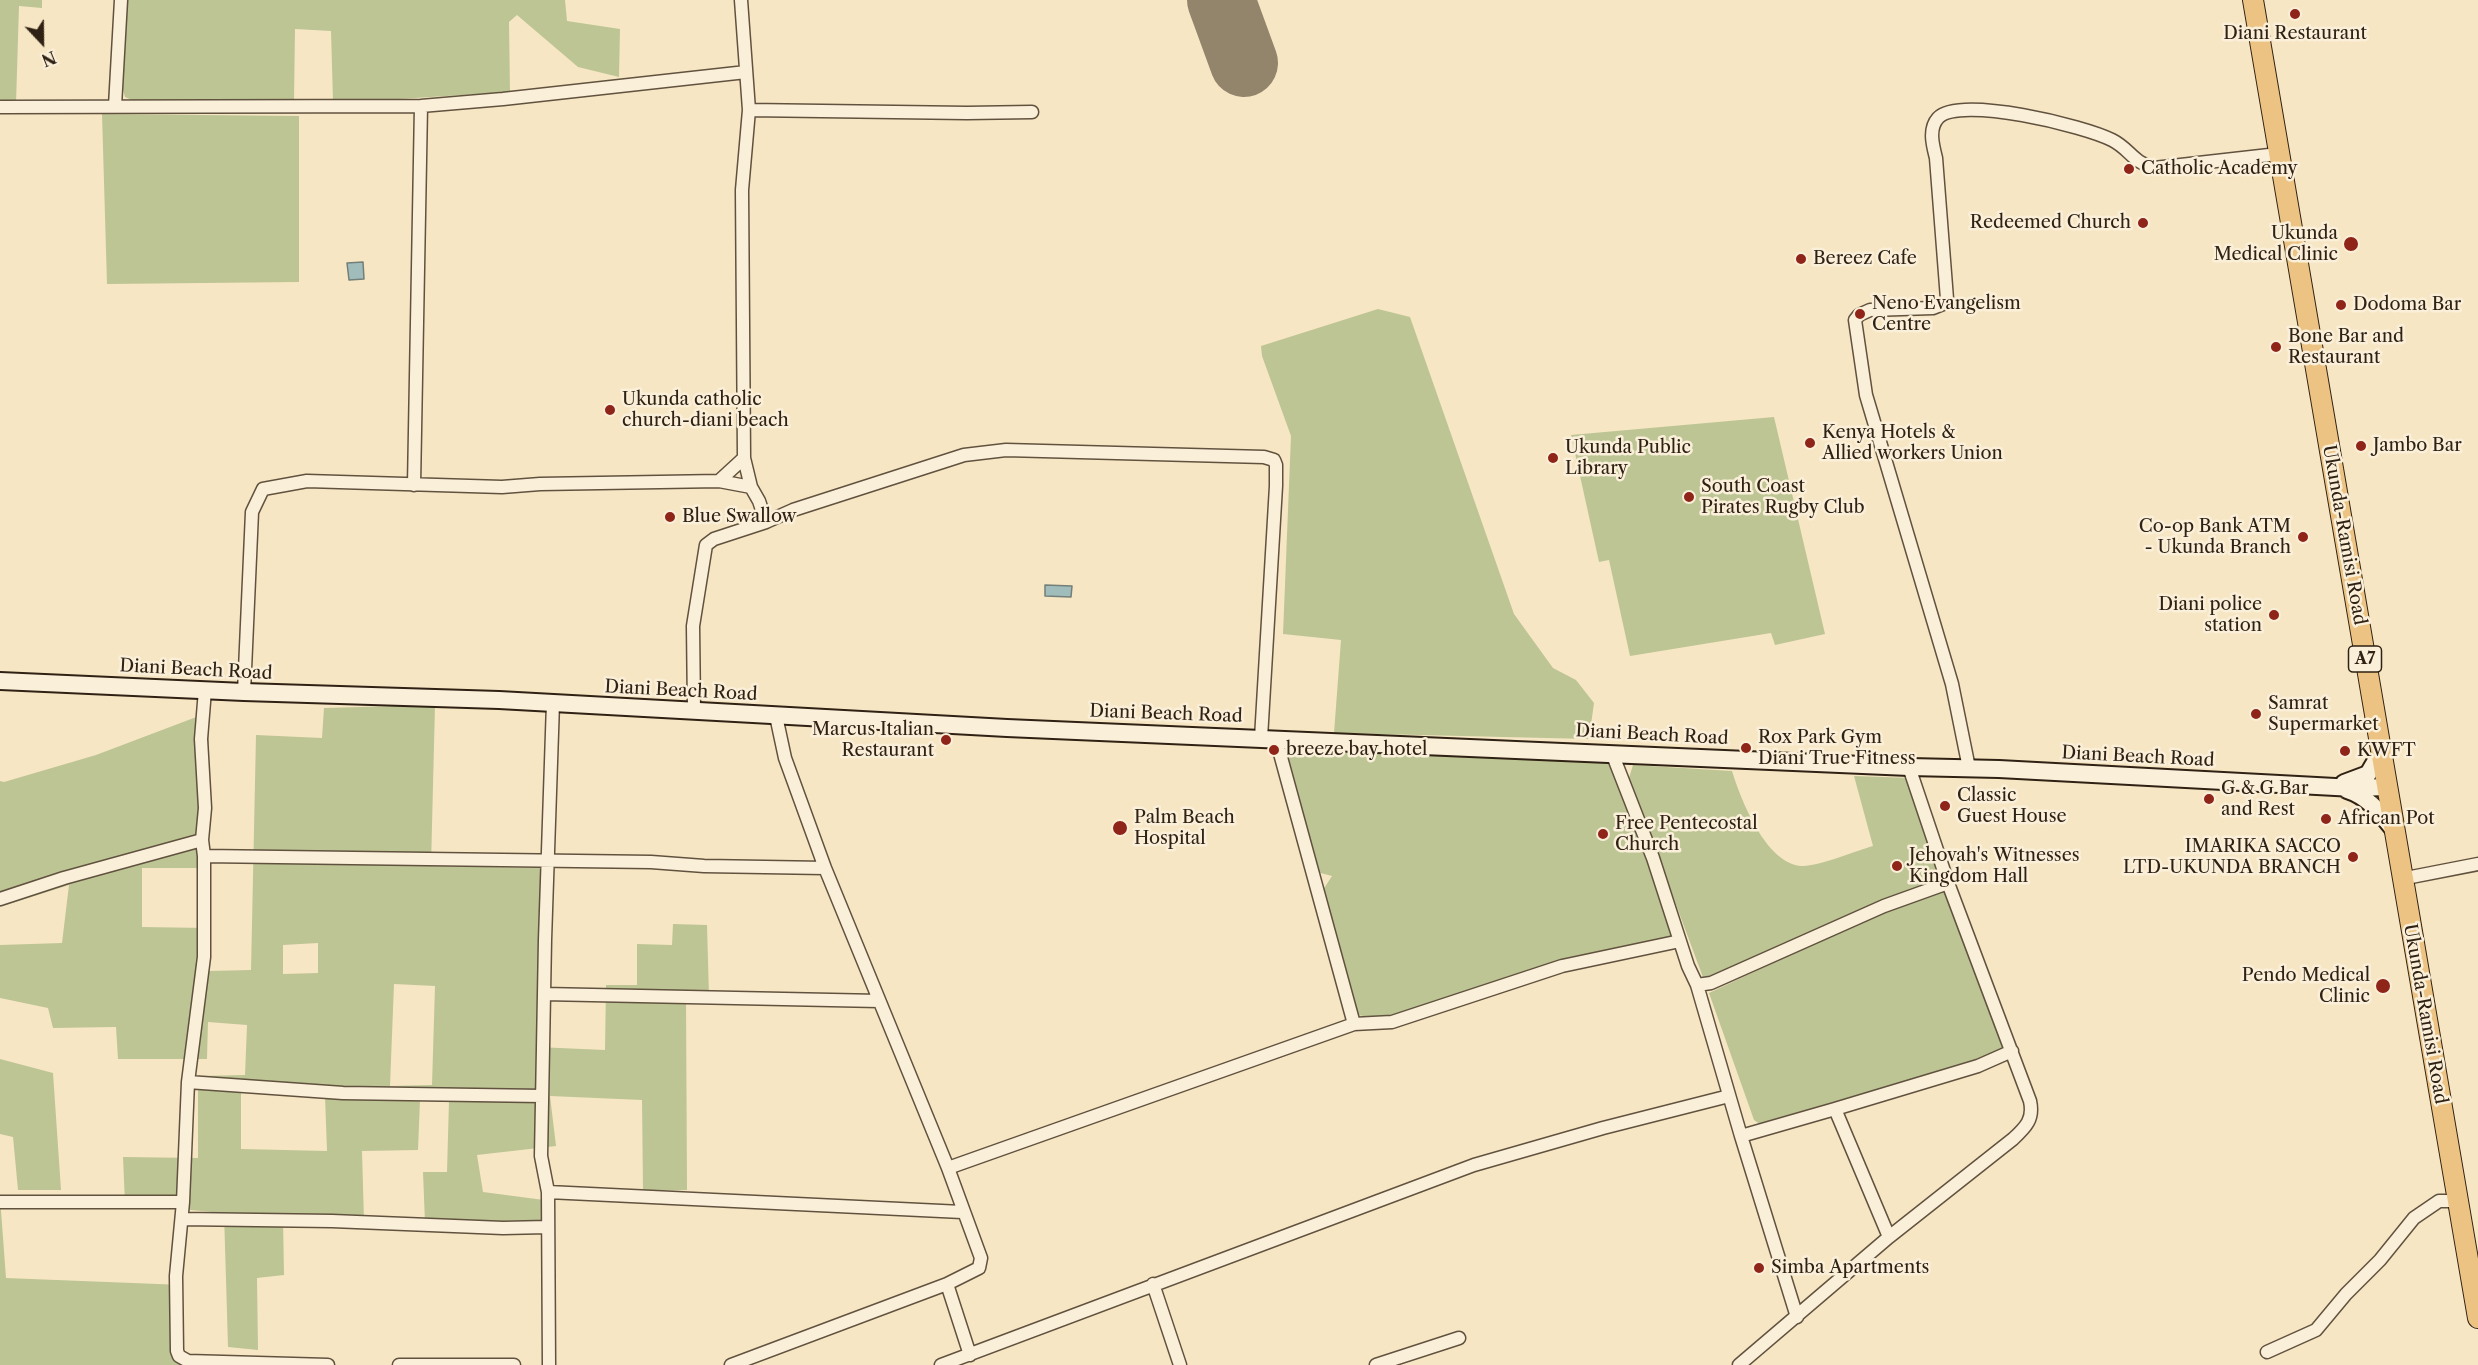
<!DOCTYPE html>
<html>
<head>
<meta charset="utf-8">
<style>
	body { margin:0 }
	#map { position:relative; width:2478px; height:1365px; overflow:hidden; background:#f7e6c4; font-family:"Libre Caslon Text",serif }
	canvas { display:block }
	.north { position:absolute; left:12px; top:12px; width:60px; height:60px; -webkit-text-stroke:4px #faefd9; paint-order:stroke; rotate:158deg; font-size:16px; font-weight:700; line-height:24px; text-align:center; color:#2f2113 }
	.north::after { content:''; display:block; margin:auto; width:21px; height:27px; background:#2f2113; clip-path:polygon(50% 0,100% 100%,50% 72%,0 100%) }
</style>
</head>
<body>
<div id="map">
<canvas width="2478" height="1365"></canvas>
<div class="north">N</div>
</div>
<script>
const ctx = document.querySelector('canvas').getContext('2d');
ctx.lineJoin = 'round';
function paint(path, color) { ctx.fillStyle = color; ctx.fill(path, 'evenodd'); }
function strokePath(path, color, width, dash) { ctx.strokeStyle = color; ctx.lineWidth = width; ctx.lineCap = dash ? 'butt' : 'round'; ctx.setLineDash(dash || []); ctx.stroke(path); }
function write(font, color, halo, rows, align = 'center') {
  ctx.font = font + ' "Libre Caslon Text",serif'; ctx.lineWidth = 5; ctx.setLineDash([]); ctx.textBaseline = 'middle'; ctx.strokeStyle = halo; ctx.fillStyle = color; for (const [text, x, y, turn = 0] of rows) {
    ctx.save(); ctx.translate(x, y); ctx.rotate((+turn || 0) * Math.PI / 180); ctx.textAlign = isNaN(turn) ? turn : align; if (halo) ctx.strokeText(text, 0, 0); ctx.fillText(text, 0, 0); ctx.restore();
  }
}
const green = new Path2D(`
	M 0,0 L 42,0 L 42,8 L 19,6 L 16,104 L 0,104 Z
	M 126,0 L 565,0 L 567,21 L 620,29 L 619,77 L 578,67 L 517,15 L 509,22 L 510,92 L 399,99 L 333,101 L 331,31 L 295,29 L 294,101 L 139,103 L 125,97 L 121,83 Z
	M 102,114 L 299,116 L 299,282 L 107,284 Z
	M 1378,309 L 1410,317 L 1514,614 L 1553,668 L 1576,680 L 1594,703 L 1589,739 L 1334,733 L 1341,640 L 1283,634 L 1291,436 L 1262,356 L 1261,346 Z
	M 1774,417 L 1825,634 L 1775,645 L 1771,633 L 1630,656 L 1609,560 L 1599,562 L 1571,435 Z
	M 435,705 L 431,866 L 542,868 L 537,1047 L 605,1050 L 606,985 L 637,985 L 637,944 L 672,945 L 673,924 L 707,925 L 709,996 L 686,995 L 687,1190 L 643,1191 L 642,1100 L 550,1096 L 556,1146 L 477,1155 L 483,1192 L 544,1200 L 541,1220 L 425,1223 L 423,1172 L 447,1172 L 449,1100 L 420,1100 L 418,1150 L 362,1151 L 364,1221 L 283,1218 L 284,1275 L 257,1278 L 258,1350 L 228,1347 L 224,1213 L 125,1204 L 123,1157 L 198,1158 L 198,1076 L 245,1075 L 247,1025 L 208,1022 L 207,1059 L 118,1059 L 116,1027 L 53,1028 L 48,1008 L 0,998 L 0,945 L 62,943 L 69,885 L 0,907 L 0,781 L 4,782 L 96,755 L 199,716 L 209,718 L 206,868 L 142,868 L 142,927 L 207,928 L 208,971 L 251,970 L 256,735 L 322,738 L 324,708 ZM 318,943 L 318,973 L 283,974 L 283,945 ZM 394,984 L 435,986 L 432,1085 L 390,1086 ZM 241,1090 L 325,1096 L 327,1151 L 241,1149 Z
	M 1295,750 L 1612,761 L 1674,938 L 1389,1021 L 1358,1015 L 1323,890 L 1332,876 L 1317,872 L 1286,762 Z
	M 1633,765 L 1732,771 C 1741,800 1766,864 1802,866 C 1816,867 1859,850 1873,846 L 1854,776 L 1913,778 L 1942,879 L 1704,980 L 1629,778 Z
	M 1947,889 L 2006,1049 L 1977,1062 L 1761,1125 L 1754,1120 L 1709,993 L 1886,910 Z
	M 0,1059 L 53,1073 L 61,1190 L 18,1190 L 13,1137 L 0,1134 Z
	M 0,1197 L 6,1278 L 183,1285 L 180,1356 L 218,1356 L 219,1365 L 0,1365 Z`);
const water = new Path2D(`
	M 363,262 L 364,279 L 349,280 L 347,263 Z
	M 1045,585 L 1072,586 L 1071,597 L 1045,596 Z`);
const runway = new Path2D(`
	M 1221,0 L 1244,63`);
const minor = new Path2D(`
	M 741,0 L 749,110
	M 115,106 L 121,0
	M 0,107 L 421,106 L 503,99 L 746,72
	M 744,458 L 751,487 L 759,501 L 766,522 L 793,510 L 964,455 L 1006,450 L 1264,457 L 1274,460 L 1276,465 L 1276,486 L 1261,738
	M 719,481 L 751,487
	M 414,485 L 421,106
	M 244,692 L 252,512 L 263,489 L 307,481 L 502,487 L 540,484 L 719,481 L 744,458 L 742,190 L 749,110 L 967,113 L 1032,112
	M 694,710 L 693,626 L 706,545 L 714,539 L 766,522
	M 776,716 L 785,758 L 825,868 L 948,1168 L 981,1258 L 979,1268 L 947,1284 L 970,1355
	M 1276,739 L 1354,1024 L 1392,1022 L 1562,966 L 1680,941
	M 1612,753 L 1653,858 L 1688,966 L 1697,985 L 1741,1136 L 1835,1109 L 1889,1237
	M 1969,768 L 1952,684 L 1866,395 L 1855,320 L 1859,315 L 1870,310 L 1933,308 L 1943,304 L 1947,299 L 1936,158 C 1933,146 1928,129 1938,118 C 1959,95 2085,126 2112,140 C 2130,149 2132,162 2154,168 L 2278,154
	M 202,840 L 204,856 L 204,957 L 188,1082 L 183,1202 L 176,1276 L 177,1351 L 179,1356 L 188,1361 L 328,1365
	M 204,856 L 651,862 L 704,866 L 825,868
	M 2401,879 L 2478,864
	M 0,899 L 64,878 L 202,840 L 205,808 L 201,739 L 205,690
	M 1697,985 L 1711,983 L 1884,906 L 1948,883
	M 544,994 L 879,1001
	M 188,1082 L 343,1093 L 542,1096
	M 1835,1109 L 1978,1066 L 2012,1051
	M 1741,1136 L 1797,1317
	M 948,1168 L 1354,1024
	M 548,1192 L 962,1212
	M 0,1202 L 183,1202
	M 182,1219 L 332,1221 L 503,1228 L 547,1227
	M 1153,1284 L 1180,1365
	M 2267,1352 L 2316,1330 L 2346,1294 L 2380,1260 L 2414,1218 L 2439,1201 L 2458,1201
	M 399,1365 L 514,1365
	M 549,1365 L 548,1192 L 541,1156 L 545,940 L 553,703
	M 731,1365 L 947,1284
	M 941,1365 L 1474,1165 L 1603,1128 L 1729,1096
	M 1376,1365 L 1459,1338
	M 1739,1365 L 1889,1237 L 2013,1139 C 2026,1127 2034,1119 2030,1101 L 1948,883 L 1909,767`);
const secondary = new Path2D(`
	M 0,681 L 244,692 L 499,700 L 1007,728 L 1909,767 L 1999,769 L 2354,788 L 2387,787
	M 2344,783 L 2368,774 L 2381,752
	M 2347,790 C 2369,797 2381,814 2395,831`);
const trunk = new Path2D(`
	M 2253,0 L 2478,1318`);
const markers = [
	[2295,14,6,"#8f2418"],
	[2129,169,6,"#8f2418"],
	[2143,223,6,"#8f2418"],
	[2351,244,8,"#8f2418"],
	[1801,259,6,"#8f2418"],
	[2341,305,6,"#8f2418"],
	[1860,314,6,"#8f2418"],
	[2276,347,6,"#8f2418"],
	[610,410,6,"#8f2418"],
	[1810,443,6,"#8f2418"],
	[2361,446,6,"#8f2418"],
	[1553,458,6,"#8f2418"],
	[1689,497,6,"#8f2418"],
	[670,517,6,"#8f2418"],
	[2303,537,6,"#8f2418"],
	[2274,615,6,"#8f2418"],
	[2256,714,6,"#8f2418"],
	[946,740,6,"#8f2418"],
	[1746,748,6,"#8f2418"],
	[1274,750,6,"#8f2418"],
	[2345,751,6,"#8f2418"],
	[2209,799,6,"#8f2418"],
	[1945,806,6,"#8f2418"],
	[2326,819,6,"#8f2418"],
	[1120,828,8,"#8f2418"],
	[1603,834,6,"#8f2418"],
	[2353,857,6,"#8f2418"],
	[1897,866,6,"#8f2418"],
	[2383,986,8,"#8f2418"],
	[1759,1268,6,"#8f2418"]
];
const shields = [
	[2365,659,33]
];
const shieldNames = [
	["A7",2365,659]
];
const poiNames = [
	["Diani Restaurant",2295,34,"center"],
	["Catholic Academy",2141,169],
	["Redeemed Church",2131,223,"right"],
	["Ukunda",2338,234,"right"],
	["Medical Clinic",2338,255,"right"],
	["Bereez Cafe",1813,259],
	["Neno Evangelism",1872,304],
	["Centre",1872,325],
	["Dodoma Bar",2353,305],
	["Bone Bar and",2288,337],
	["Restaurant",2288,358],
	["Ukunda catholic",622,400],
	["church-diani beach",622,421],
	["Kenya Hotels &",1822,433],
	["Allied workers Union",1822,454],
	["Jambo Bar",2373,446],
	["Ukunda Public",1565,448],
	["Library",1565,469],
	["South Coast",1701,487],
	["Pirates Rugby Club",1701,508],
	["Blue Swallow",682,517],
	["Co-op Bank ATM",2291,527,"right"],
	["- Ukunda Branch",2291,548,"right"],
	["Diani police",2262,605,"right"],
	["station",2262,626,"right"],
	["Samrat",2268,704],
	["Supermarket",2268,725],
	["Marcus Italian",934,730,"right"],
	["Restaurant",934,751,"right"],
	["Rox Park Gym",1758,738],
	["Diani True Fitness",1758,759],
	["breeze bay hotel",1286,750],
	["KWFT",2357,751],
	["G & G Bar",2221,789],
	["and Rest",2221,810],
	["Classic",1957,796],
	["Guest House",1957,817],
	["Palm Beach",1134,818],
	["Hospital",1134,839],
	["African Pot",2338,819],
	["Free Pentecostal",1615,824],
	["Church",1615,845],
	["IMARIKA SACCO",2341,847,"right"],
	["LTD-UKUNDA BRANCH",2341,868,"right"],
	["Jehovah's Witnesses",1909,856],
	["Kingdom Hall",1909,877],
	["Pendo Medical",2370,976,"right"],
	["Clinic",2370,997,"right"],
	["Simba Apartments",1771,1268]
];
const streetNames = [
	["Ukunda-Ramisi Road",2344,535,80],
	["Diani Beach Road",196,670,3],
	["Diani Beach Road",681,691,3],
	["Diani Beach Road",1166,714,2],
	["Diani Beach Road",1652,735,3],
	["Diani Beach Road",2138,757,3],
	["Ukunda-Ramisi Road",2425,1014,80]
];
paint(green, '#bdc594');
paint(water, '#a0bdbc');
strokePath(water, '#737f78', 1.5);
strokePath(runway, '#93846c', 68);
strokePath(minor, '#61523f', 15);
strokePath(secondary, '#2f2113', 20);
strokePath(trunk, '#2f2113', 22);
strokePath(minor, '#faefd9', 12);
strokePath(secondary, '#faefd9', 16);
strokePath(trunk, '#ecc382', 20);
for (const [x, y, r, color] of markers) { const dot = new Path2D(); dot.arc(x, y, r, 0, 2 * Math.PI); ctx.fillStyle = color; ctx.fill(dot); strokePath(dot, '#faefd9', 2); }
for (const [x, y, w] of shields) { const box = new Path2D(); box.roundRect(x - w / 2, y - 13, w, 26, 4.5); ctx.fillStyle = '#faefd9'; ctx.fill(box); strokePath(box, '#2f2113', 1.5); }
write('bold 16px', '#2f2113', null, shieldNames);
write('18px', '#2f2113', '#faefd9', poiNames, 'left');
write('18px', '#2f2113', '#faefd9', streetNames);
</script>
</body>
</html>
